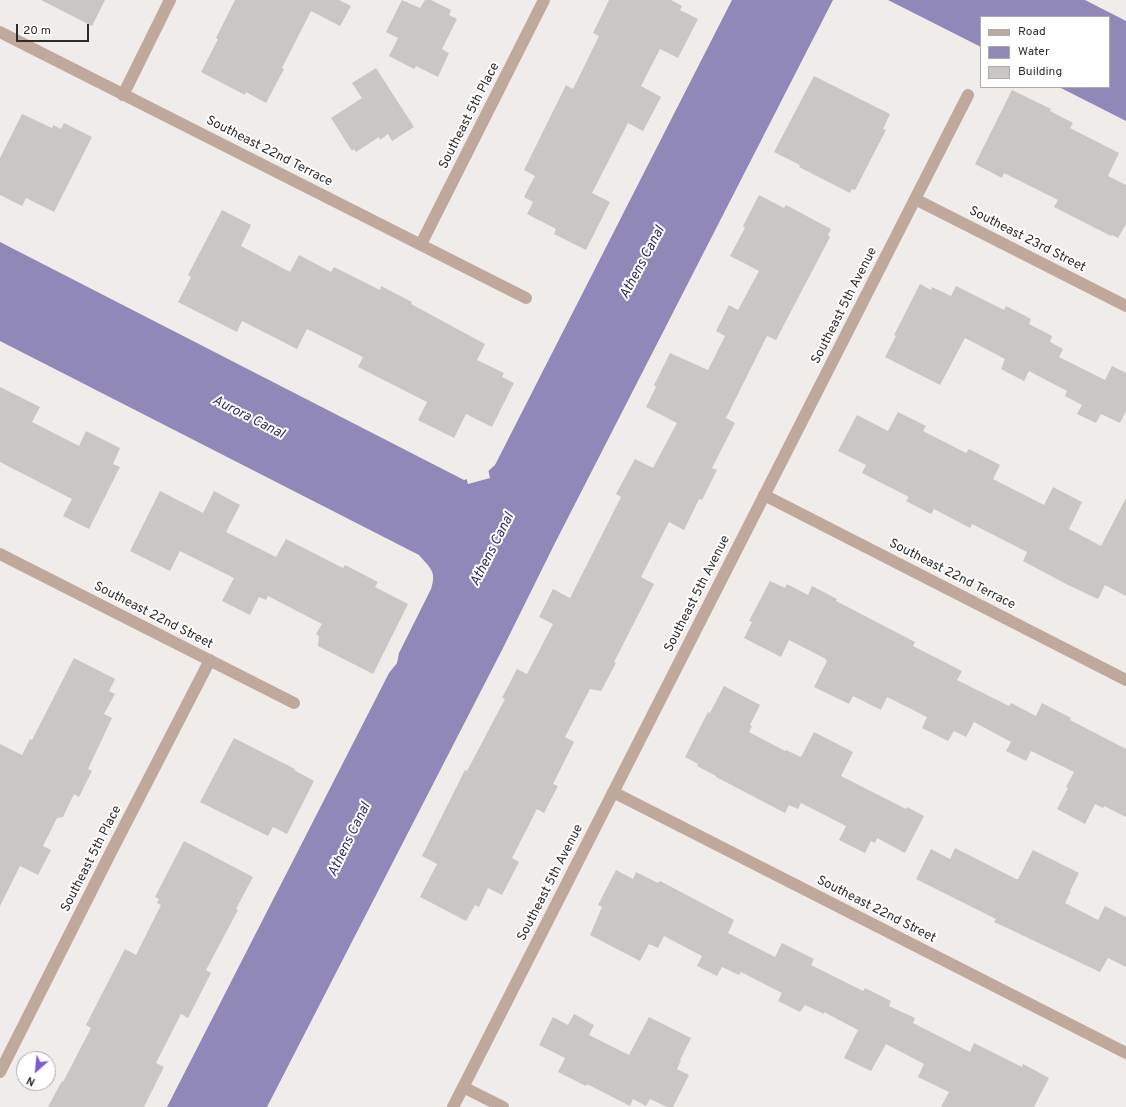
<!DOCTYPE html>
<html>
<head>
<meta charset="utf-8">
<style>
	body { margin:0 }
	#map { position:relative; width:1126px; height:1107px; overflow:hidden; background:#f0ece9; font-family:Overpass,sans-serif }
	canvas { display:block }
	.legend { position:absolute; left:980px; top:16px; width:130px; height:72px; box-sizing:border-box; background:#fff; border:1px solid #ababaa; margin:0; padding:5px 7px; list-style:none; font-size:12px; color:#2e2c2b }
	.legend li { display:flex; align-items:center; gap:8px; height:20px }
	.legend b { width:20px; border:1px solid #ababaa }
	.north { position:absolute; left:16px; top:1051px; width:40px; height:40px; box-sizing:border-box; background:#fff; border:1px solid #ababaa; border-radius:50%; rotate:207deg; font-size:11px; font-weight:700; line-height:16px; text-align:center; color:#2e2c2b }
	.north::after { content:''; display:block; margin:auto; width:14px; height:18px; background:#7a5cd6; clip-path:polygon(50% 0,100% 100%,50% 72%,0 100%) }
	.scale { position:absolute; left:16px; top:24px; width:73px; height:18px; box-sizing:border-box; border:2px solid #2e2c2b; border-top:0; padding-left:5px; font-size:12px; line-height:14px; white-space:nowrap; color:#2e2c2b; -webkit-text-stroke:3px #fff; paint-order:stroke }
</style>
</head>
<body>
<div id="map">
<canvas width="1126" height="1107"></canvas>
<ul class="legend">
<li><b style="height:5px;background:#bfa99c"></b>Road</li>
<li><b style="height:11px;background:#8f88b8"></b>Water</li>
<li><b style="height:11px;background:#cac6c3"></b>Building</li>
</ul>
<div class="north">N</div>
<div class="scale">20 m</div>
</div>
<script>
const ctx = document.querySelector('canvas').getContext('2d');
ctx.lineJoin = 'round';
function paint(path, color) { ctx.fillStyle = color; ctx.fill(path, 'evenodd'); }
function strokePath(path, color, width, dash) { ctx.strokeStyle = color; ctx.lineWidth = width; ctx.lineCap = dash ? 'butt' : 'round'; ctx.setLineDash(dash || []); ctx.stroke(path); }
function write(font, color, halo, rows, align = 'center') {
  ctx.font = font + ' Overpass,sans-serif'; ctx.lineWidth = 4; ctx.setLineDash([]); ctx.textBaseline = 'middle'; ctx.strokeStyle = halo; ctx.fillStyle = color; for (const [text, x, y, turn = 0] of rows) {
    ctx.save(); ctx.translate(x, y); ctx.rotate((+turn || 0) * Math.PI / 180); ctx.textAlign = isNaN(turn) ? turn : align; if (halo) ctx.strokeText(text, 0, 0); ctx.fillText(text, 0, 0); ctx.restore();
  }
}
const water = new Path2D(`
	M 732,0 L 833,0 L 555,543 L 502,650 L 267,1107 L 167,1107 L 389,673 L 397,663 L 399,653 L 431,589 C 437,571 430,568 419,555 L 0,341 L 0,242 L 464,480 L 486,473 L 495,465 Z
	M 888,0 L 1085,0 L 1126,21 L 1126,121 L 1059,87 L 1109,87 L 1109,17 L 981,17 L 981,47 Z`);
const pier = new Path2D(`
	M 488,469 L 490,478 L 468,484 L 466,477 L 485,472 Z`);
const building = new Path2D(`
	M 41,0 L 105,0 L 92,26 Z
	M 235,0 L 339,0 L 351,6 L 340,26 L 311,11 L 282,68 L 284,69 L 266,103 L 246,92 L 245,95 L 201,72 L 218,39 L 216,38 Z
	M 402,0 L 420,8 L 425,0 L 431,0 L 451,10 L 449,15 L 457,19 L 442,49 L 449,53 L 438,77 L 416,66 L 414,69 L 389,56 L 398,38 L 386,32 Z
	M 609,0 L 671,0 L 682,6 L 680,10 L 698,19 L 678,58 L 660,49 L 641,86 L 661,97 L 643,131 L 628,123 L 592,193 L 610,202 L 586,250 L 554,234 L 556,229 L 527,214 L 533,202 L 524,197 L 535,176 L 524,170 L 566,85 L 573,89 L 599,36 L 593,33 Z
	M 376,68 L 414,127 L 392,141 L 388,134 L 380,140 L 379,137 L 356,152 L 354,149 L 352,151 L 331,118 L 362,98 L 352,83 Z
	M 814,76 L 890,114 L 883,129 L 886,130 L 855,190 L 852,189 L 850,193 L 799,167 L 800,165 L 774,152 Z
	M 1012,90 L 1051,109 L 1050,111 L 1073,123 L 1070,128 L 1119,153 L 1108,176 L 1126,185 L 1126,224 L 1118,238 L 1112,235 L 1111,236 L 1054,207 L 1058,200 L 1004,173 L 1002,178 L 975,164 Z
	M 22,114 L 52,128 L 53,125 L 61,129 L 64,123 L 92,137 L 54,212 L 26,198 L 22,206 L 0,195 L 0,158 Z
	M 759,195 L 784,208 L 786,205 L 831,229 L 828,235 L 830,237 L 776,340 L 767,336 L 726,418 L 735,423 L 712,468 L 717,470 L 702,500 L 699,499 L 684,530 L 669,522 L 641,577 L 654,584 L 614,662 L 616,663 L 601,691 L 590,689 L 565,737 L 574,742 L 553,784 L 558,786 L 544,813 L 537,809 L 512,858 L 519,862 L 502,895 L 488,888 L 479,907 L 475,905 L 466,921 L 420,897 L 437,864 L 422,856 L 465,770 L 467,771 L 505,699 L 502,698 L 517,669 L 527,674 L 553,624 L 539,617 L 553,589 L 570,598 L 621,497 L 616,494 L 635,459 L 653,468 L 677,423 L 646,407 L 656,387 L 654,385 L 670,353 L 708,370 L 725,336 L 716,331 L 729,305 L 738,310 L 759,271 L 730,256 L 745,228 L 743,226 Z
	M 222,210 L 251,225 L 241,246 L 290,272 L 299,255 L 331,272 L 334,267 L 380,290 L 381,286 L 412,302 L 411,304 L 485,344 L 477,360 L 504,373 L 502,377 L 514,383 L 492,427 L 466,414 L 454,438 L 418,420 L 427,402 L 358,367 L 363,357 L 307,329 L 297,349 L 242,321 L 237,332 L 178,302 L 191,277 L 188,275 Z
	M 920,284 L 931,290 L 932,287 L 951,296 L 956,286 L 1004,310 L 1006,306 L 1031,319 L 1029,324 L 1052,336 L 1050,342 L 1063,349 L 1059,357 L 1105,380 L 1112,366 L 1126,373 L 1126,411 L 1120,423 L 1101,414 L 1096,423 L 1077,414 L 1082,405 L 1065,396 L 1067,391 L 1029,371 L 1024,381 L 1001,369 L 1005,359 L 965,338 L 940,385 L 885,357 L 896,336 L 894,335 Z
	M 0,387 L 40,407 L 32,422 L 79,446 L 86,431 L 120,448 L 113,464 L 120,467 L 89,529 L 63,516 L 72,499 L 0,462 Z
	M 898,412 L 926,426 L 923,431 L 966,453 L 969,449 L 1000,465 L 993,479 L 1044,505 L 1053,487 L 1082,502 L 1069,529 L 1101,546 L 1126,498 L 1126,596 L 1105,585 L 1098,599 L 1068,585 L 1023,561 L 1027,552 L 972,524 L 970,528 L 934,509 L 931,514 L 906,501 L 909,497 L 862,473 L 866,465 L 838,451 L 857,415 L 888,431 Z
	M 160,491 L 203,513 L 214,491 L 240,505 L 226,532 L 276,557 L 286,539 L 343,568 L 345,565 L 378,582 L 375,587 L 408,604 L 373,674 L 318,646 L 319,636 L 316,634 L 322,624 L 268,596 L 266,600 L 259,597 L 250,615 L 222,601 L 234,578 L 180,551 L 170,571 L 130,551 Z
	M 770,581 L 785,588 L 787,584 L 808,595 L 812,586 L 837,599 L 836,601 L 915,642 L 913,646 L 962,671 L 957,680 L 1009,706 L 1011,703 L 1036,716 L 1042,703 L 1071,718 L 1070,720 L 1126,749 L 1126,817 L 1104,806 L 1103,808 L 1095,804 L 1085,824 L 1057,809 L 1068,788 L 1066,787 L 1074,772 L 1031,751 L 1026,761 L 1006,751 L 1011,742 L 974,722 L 966,737 L 954,731 L 948,741 L 922,728 L 927,717 L 887,697 L 881,710 L 853,696 L 849,704 L 814,687 L 827,661 L 825,660 L 826,659 L 789,640 L 781,657 L 744,638 L 752,622 L 749,621 Z
	M 74,658 L 115,679 L 109,691 L 115,694 L 104,714 L 112,718 L 88,769 L 92,771 L 79,797 L 74,794 L 63,817 L 57,818 L 43,846 L 51,850 L 38,875 L 20,866 L 0,906 L 0,744 L 22,755 L 30,739 L 32,740 Z
	M 724,686 L 760,705 L 750,725 L 752,726 L 749,732 L 785,751 L 786,750 L 801,757 L 814,732 L 853,752 L 841,776 L 906,809 L 907,807 L 924,816 L 905,853 L 877,838 L 875,843 L 871,841 L 865,853 L 839,840 L 846,826 L 801,803 L 798,809 L 789,805 L 785,813 L 716,777 L 716,776 L 697,766 L 698,764 L 685,757 L 708,712 L 710,713 Z
	M 234,738 L 295,769 L 294,770 L 314,781 L 287,834 L 273,827 L 268,836 L 200,802 Z
	M 184,841 L 253,877 L 236,909 L 238,910 L 206,970 L 211,973 L 188,1018 L 181,1014 L 156,1063 L 164,1067 L 144,1107 L 48,1107 L 62,1081 L 63,1082 L 91,1028 L 86,1025 L 125,949 L 136,955 L 161,905 L 157,903 L 159,899 L 155,897 Z
	M 955,848 L 1016,879 L 1018,879 L 1033,850 L 1079,873 L 1070,891 L 1071,891 L 1065,903 L 1098,920 L 1105,906 L 1126,917 L 1126,967 L 1108,958 L 1100,972 L 1005,927 L 994,922 L 996,919 L 916,879 L 931,849 L 950,859 Z
	M 616,870 L 633,879 L 636,872 L 658,883 L 660,881 L 734,920 L 728,933 L 775,957 L 782,943 L 814,959 L 811,965 L 863,991 L 865,988 L 891,1001 L 889,1006 L 915,1018 L 913,1023 L 970,1052 L 974,1043 L 1022,1067 L 1023,1064 L 1049,1078 L 1034,1107 L 941,1107 L 949,1092 L 918,1077 L 924,1064 L 886,1044 L 871,1071 L 844,1058 L 858,1030 L 824,1012 L 824,1014 L 805,1005 L 800,1012 L 778,1001 L 782,993 L 741,972 L 739,975 L 722,967 L 717,976 L 697,966 L 702,956 L 664,936 L 658,948 L 649,944 L 640,961 L 590,935 L 602,907 L 598,905 Z
	M 574,1014 L 594,1025 L 589,1035 L 629,1055 L 649,1017 L 691,1038 L 680,1060 L 681,1060 L 677,1069 L 689,1075 L 673,1107 L 667,1107 L 650,1099 L 646,1106 L 633,1099 L 630,1106 L 587,1084 L 586,1086 L 558,1072 L 565,1058 L 539,1045 L 553,1017 L 568,1025 Z`);
const street = new Path2D(`
	M 0,32 L 526,298
	M 123,95 L 170,0
	M 915,199 L 1126,306
	M 421,244 L 544,0
	M 764,495 L 1126,680
	M 0,554 L 294,703
	M 613,792 L 1126,1053
	M 0,1072 L 111,852 L 210,660
	M 463,1087 L 503,1107
	M 453,1107 L 968,95`);
const streetNames = [
	["Southeast 5th Place",470,116,-63],
	["Southeast 22nd Terrace",269,152,27],
	["Southeast 23rd Street",1027,240,27],
	["Southeast 5th Avenue",845,306,-63],
	["Southeast 22nd Terrace",952,575,27],
	["Southeast 5th Avenue",698,594,-63],
	["Southeast 22nd Street",153,616,27],
	["Southeast 5th Place",92,859,-63],
	["Southeast 5th Avenue",551,883,-63],
	["Southeast 22nd Street",876,910,27]
];
const waterNames = [
	["Athens Canal",643,263,-62],
	["Aurora Canal",248,418,27],
	["Athens Canal",493,550,-63],
	["Athens Canal",350,840,-64]
];
paint(water, '#8f88b8');
paint(pier, '#f0ece9');
paint(building, '#cac6c3');
strokePath(street, '#bfa99c', 12);
write('13px', '#2e2c2b', '#fff', streetNames);
write('italic 14px', '#362863', '#fff', waterNames);
</script>
</body>
</html>
